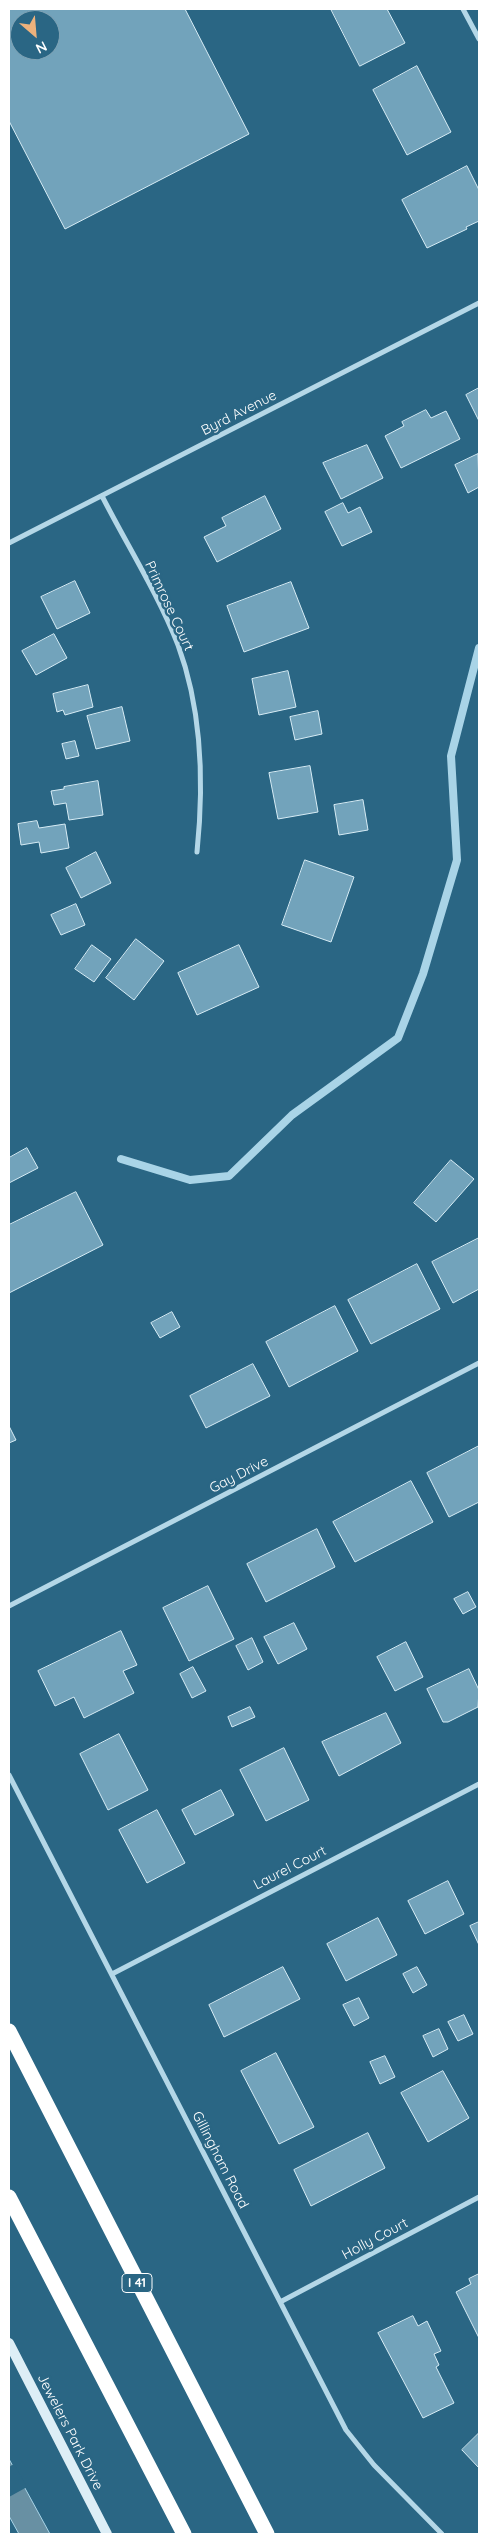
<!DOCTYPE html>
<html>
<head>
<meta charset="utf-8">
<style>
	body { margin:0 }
	#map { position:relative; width:488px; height:2543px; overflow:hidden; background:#2a6684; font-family:Quicksand,sans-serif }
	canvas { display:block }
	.frame { position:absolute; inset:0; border:10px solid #fff; pointer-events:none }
	.north { position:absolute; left:10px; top:10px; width:50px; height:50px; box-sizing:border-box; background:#2a6684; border:1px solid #7fa3b5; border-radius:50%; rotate:153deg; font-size:14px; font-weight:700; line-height:20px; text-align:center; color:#fff }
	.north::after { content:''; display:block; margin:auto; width:18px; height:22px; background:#edb27c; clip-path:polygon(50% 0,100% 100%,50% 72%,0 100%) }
</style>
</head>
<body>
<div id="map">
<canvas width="488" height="2543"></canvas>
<div class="frame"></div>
<div class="north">N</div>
</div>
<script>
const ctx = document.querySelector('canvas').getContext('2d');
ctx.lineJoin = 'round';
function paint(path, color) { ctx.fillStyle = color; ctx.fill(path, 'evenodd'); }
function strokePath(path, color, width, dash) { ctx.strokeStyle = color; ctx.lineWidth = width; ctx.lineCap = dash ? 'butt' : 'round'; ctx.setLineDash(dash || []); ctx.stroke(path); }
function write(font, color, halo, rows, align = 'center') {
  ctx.font = font + ' Quicksand,sans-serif'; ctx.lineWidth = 5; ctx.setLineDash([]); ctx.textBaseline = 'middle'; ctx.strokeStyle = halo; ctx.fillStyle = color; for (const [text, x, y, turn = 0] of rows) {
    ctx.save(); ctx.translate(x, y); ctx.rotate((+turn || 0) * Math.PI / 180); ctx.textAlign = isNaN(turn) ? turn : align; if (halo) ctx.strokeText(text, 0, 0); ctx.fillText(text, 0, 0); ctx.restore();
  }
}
const water = new Path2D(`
	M 9,2459 L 50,2534 L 19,2534 L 9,2516 Z`);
const pier = new Path2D(`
	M 14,2464 L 27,2487 L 9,2497 L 9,2467 Z`);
const stream = new Path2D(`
	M 121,1159 L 190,1180 L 229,1176 L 292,1115 L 398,1038 L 423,974 L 457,860 L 451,756 L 479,648`);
const building = new Path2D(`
	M 9,9 L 185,9 L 249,134 L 65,229 L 9,121 ZM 20,20 L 50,20 L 50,50 L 20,50 Z
	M 331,9 L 387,9 L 405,43 L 360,66 Z
	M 417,66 L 451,132 L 407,155 L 373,90 Z
	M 467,166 L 479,190 L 479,221 L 466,227 L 467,229 L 427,248 L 402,200 Z
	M 479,388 L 479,421 L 466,395 Z
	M 426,410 L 431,418 L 446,411 L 460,439 L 401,468 L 385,436 L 404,426 L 402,422 Z
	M 367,445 L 383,478 L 341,499 L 323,463 Z
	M 478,454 L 479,487 L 468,493 L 455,465 Z
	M 265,496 L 281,529 L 217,562 L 204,537 L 226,526 L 222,518 Z
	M 343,503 L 348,513 L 360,507 L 372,532 L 342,546 L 325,512 Z
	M 75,581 L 90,613 L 57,629 L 41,597 Z
	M 291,582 L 309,628 L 244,652 L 227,606 Z
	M 54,634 L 67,658 L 36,675 L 22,651 Z
	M 288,671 L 296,707 L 259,715 L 252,679 Z
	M 88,685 L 93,707 L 65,715 L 63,710 L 57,712 L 53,694 Z
	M 122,707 L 130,741 L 96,749 L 87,716 Z
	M 318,711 L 322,734 L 295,740 L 290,717 Z
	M 75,741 L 79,756 L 66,759 L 62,744 Z
	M 310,766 L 318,812 L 278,819 L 269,773 Z
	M 98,781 L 103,815 L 69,820 L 66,803 L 54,805 L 51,791 L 64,789 L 64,787 Z
	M 363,800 L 368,830 L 339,835 L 334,805 Z
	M 37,821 L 39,828 L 65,824 L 69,848 L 41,853 L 39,842 L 21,845 L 18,824 Z
	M 96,852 L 111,883 L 81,898 L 66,868 Z
	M 305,860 L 354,877 L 331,942 L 282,925 Z
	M 76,904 L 85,925 L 61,935 L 51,915 Z
	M 136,939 L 164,961 L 134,1000 L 106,978 Z
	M 92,945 L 111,959 L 94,982 L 75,969 Z
	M 239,945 L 259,987 L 197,1015 L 178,973 Z
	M 27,1148 L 38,1168 L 9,1183 L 9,1158 Z
	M 451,1160 L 474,1179 L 436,1222 L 414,1203 Z
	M 76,1192 L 103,1245 L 9,1293 L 9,1225 Z
	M 479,1238 L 479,1289 L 453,1303 L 432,1262 Z
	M 417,1264 L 440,1309 L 371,1344 L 348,1300 Z
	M 335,1306 L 358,1351 L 289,1387 L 266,1342 Z
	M 172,1312 L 180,1327 L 160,1338 L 151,1323 Z
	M 253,1364 L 270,1396 L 206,1428 L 190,1396 Z
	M 9,1426 L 16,1440 L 9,1443 Z
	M 479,1446 L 479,1502 L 449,1517 L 427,1473 Z
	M 411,1481 L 433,1522 L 355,1562 L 333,1522 Z
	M 317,1529 L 335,1567 L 266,1602 L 247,1564 Z
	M 208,1586 L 234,1639 L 189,1661 L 163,1608 Z
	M 468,1592 L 476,1607 L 463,1614 L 454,1599 Z
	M 294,1623 L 307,1649 L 278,1664 L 264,1637 Z
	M 121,1631 L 137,1665 L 123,1671 L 134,1693 L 84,1718 L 74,1697 L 55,1706 L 38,1671 Z
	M 252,1638 L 263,1662 L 248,1670 L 236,1646 Z
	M 406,1642 L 423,1677 L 395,1691 L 377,1657 Z
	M 193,1667 L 206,1691 L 192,1698 L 180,1674 Z
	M 469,1669 L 479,1690 L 478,1707 L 448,1722 L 443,1722 L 427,1689 Z
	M 250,1707 L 255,1717 L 232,1727 L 228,1717 Z
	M 386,1713 L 401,1743 L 339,1776 L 322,1742 Z
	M 119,1734 L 148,1790 L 108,1810 L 80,1754 Z
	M 284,1748 L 309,1800 L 266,1821 L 240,1770 Z
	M 221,1790 L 234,1815 L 195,1835 L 182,1810 Z
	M 157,1810 L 185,1863 L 147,1883 L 119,1830 Z
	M 448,1881 L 464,1914 L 425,1934 L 408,1901 Z
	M 378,1918 L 397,1955 L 346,1981 L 327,1944 Z
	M 479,1922 L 479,1945 L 470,1926 Z
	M 283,1967 L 300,1999 L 224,2037 L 209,2005 Z
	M 417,1967 L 427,1985 L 413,1993 L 403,1974 Z
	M 359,1998 L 369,2018 L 354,2026 L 343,2005 Z
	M 464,2015 L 473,2034 L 458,2041 L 448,2022 Z
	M 439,2029 L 448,2049 L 433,2057 L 423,2036 Z
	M 276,2053 L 314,2127 L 279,2144 L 241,2071 Z
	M 385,2056 L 395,2077 L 380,2084 L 370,2062 Z
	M 443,2071 L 469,2118 L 428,2142 L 401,2093 Z
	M 368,2133 L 385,2168 L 311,2206 L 294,2170 Z
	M 479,2274 L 479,2338 L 456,2292 L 471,2284 L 469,2279 Z
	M 413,2316 L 418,2326 L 427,2321 L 441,2351 L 434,2354 L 439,2365 L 436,2367 L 454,2403 L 423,2418 L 378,2333 Z
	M 479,2433 L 479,2468 L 462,2450 Z`);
const street = new Path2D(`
	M 463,9 L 479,39
	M 102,496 C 127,545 158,594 178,645 C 202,710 204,784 197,852
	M 9,543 L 479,303
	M 9,1606 L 479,1363
	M 9,1775 L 346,2430 L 374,2465 L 442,2534
	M 112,1974 L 479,1784
	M 282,2301 L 479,2197`);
const secondary = new Path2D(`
	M 9,2343 L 107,2534`);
const highway = new Path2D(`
	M 9,2031 L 267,2534
	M 9,2197 L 184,2534`);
const shields = [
	[137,2283,30]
];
const shieldNames = [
	["I 41",137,2283]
];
const streetNames = [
	["Byrd Avenue",239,413,-27],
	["Primrose Court",169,606,65],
	["Gay Drive",239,1475,-27],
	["Laurel Court",290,1868,-27],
	["Gillingham Road",220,2160,63],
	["Holly Court",375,2239,-28],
	["Jewelers Park Drive",70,2432,63]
];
paint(water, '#6890a3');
strokePath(water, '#a9d4e7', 1);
paint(pier, '#2a6684');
strokePath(stream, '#a9d4e7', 8);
paint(building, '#72a3bb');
strokePath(building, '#d7ecf5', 1);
strokePath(street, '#b4d7e7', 5);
strokePath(secondary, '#ddeef6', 10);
strokePath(highway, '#fff', 15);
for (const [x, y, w] of shields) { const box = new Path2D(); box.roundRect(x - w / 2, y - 9.5, w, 19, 4); ctx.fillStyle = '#2a6684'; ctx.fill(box); strokePath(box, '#fff', 1); }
write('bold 12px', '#fff', null, shieldNames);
write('14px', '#fff', '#2a6684', streetNames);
</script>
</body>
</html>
